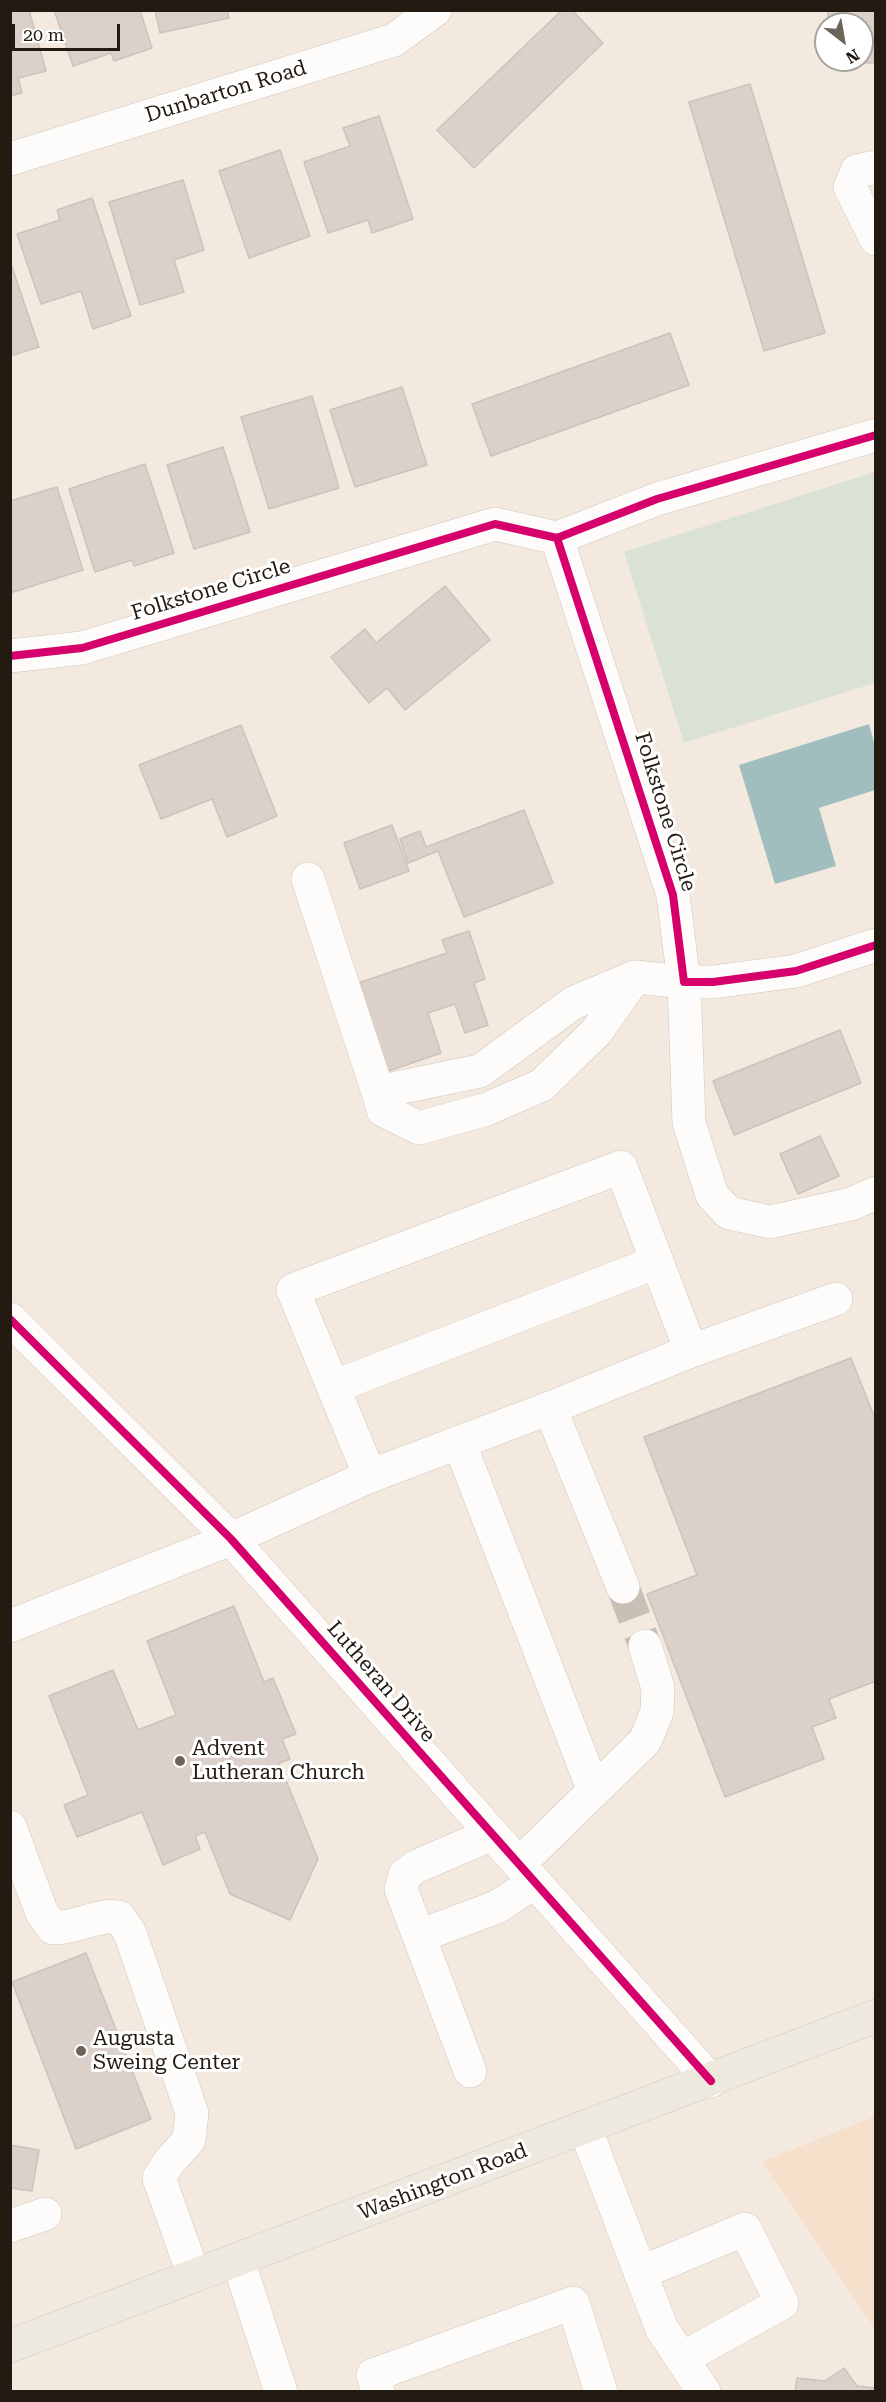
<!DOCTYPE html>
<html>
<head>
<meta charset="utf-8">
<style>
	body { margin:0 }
	#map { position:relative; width:886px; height:2402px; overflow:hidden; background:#f3e9de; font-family:"Roboto Serif",serif }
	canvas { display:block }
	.frame { position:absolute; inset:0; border:12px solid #231b12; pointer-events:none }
	.north { position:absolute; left:814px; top:12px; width:60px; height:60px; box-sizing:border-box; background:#fff; border:2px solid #a7a4a0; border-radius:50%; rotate:149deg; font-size:16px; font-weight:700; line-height:24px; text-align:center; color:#231b12 }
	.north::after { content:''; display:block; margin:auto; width:21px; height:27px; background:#6c6359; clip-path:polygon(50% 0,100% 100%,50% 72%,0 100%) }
	.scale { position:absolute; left:12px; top:24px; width:108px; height:27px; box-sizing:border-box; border:3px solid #231b12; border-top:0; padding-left:8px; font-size:18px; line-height:21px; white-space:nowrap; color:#231b12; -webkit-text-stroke:4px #fff; paint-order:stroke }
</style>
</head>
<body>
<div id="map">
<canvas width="886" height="2402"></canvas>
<div class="frame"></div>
<div class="north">N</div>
<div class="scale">20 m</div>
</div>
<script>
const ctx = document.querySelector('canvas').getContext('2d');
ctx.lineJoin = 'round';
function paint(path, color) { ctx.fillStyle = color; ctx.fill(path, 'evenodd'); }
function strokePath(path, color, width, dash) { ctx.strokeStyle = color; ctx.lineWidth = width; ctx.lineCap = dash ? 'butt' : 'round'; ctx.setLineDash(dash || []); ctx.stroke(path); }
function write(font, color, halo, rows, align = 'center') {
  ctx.font = font + ' "Roboto Serif",serif'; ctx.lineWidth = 6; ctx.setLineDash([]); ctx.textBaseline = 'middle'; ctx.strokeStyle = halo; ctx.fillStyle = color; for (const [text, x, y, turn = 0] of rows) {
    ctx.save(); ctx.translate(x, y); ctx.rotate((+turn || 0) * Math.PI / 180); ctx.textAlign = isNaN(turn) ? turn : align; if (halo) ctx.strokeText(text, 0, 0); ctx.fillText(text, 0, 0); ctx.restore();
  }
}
const built = new Path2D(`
	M 875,2116 L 875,2329 L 762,2162 Z`);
const green = new Path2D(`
	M 875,472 L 875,683 L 684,743 L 624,552 Z`);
const water = new Path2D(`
	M 869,724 L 875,746 L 875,790 L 819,808 L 836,866 L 775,884 L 739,765 Z`);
const building = new Path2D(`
	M 10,10 L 29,10 L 46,71 L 18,78 L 22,93 L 10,96 Z
	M 54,10 L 140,10 L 152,48 L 114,61 L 111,53 L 73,66 Z
	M 155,10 L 227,10 L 229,18 L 160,33 Z
	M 562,10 L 572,10 L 603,43 L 474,168 L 437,130 Z
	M 828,10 L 876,10 L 876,63 L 827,63 L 827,60 L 862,60 L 862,24 L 828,24 Z
	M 750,84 L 825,333 L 764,351 L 689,102 Z
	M 379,116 L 413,219 L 372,233 L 368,220 L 328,233 L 304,162 L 350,146 L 343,128 Z
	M 280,150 L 310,236 L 249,258 L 219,171 Z
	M 183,180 L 204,250 L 174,260 L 184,292 L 140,305 L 109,202 Z
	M 92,198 L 131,316 L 93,329 L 81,291 L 41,304 L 17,234 L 60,220 L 57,210 Z
	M 10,261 L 39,347 L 10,356 Z
	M 670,333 L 689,385 L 491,456 L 472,404 Z
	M 402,387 L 427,465 L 355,487 L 330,410 Z
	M 312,396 L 339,488 L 269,509 L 241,417 Z
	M 223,447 L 250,532 L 194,549 L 167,465 Z
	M 145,464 L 174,553 L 134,566 L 132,560 L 95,572 L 69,489 Z
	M 57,487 L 83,570 L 10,593 L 10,501 Z
	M 445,586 L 490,640 L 405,710 L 387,688 L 369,703 L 331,657 L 365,629 L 376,643 Z
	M 241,725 L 277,816 L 227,837 L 212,799 L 161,819 L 139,765 Z
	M 524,810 L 553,883 L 464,917 L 438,851 L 408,863 L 400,839 L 420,831 L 426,847 Z
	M 392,825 L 409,871 L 360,889 L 344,843 Z
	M 469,931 L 485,979 L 474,983 L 488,1025 L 465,1033 L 455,1004 L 428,1013 L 441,1053 L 386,1072 L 355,984 L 447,953 L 442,940 Z
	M 840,1030 L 861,1083 L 734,1135 L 713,1081 Z
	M 820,1136 L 839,1176 L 798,1194 L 780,1154 Z
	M 851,1358 L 876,1421 L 876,1681 L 829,1699 L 836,1718 L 812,1727 L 824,1759 L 725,1797 L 647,1594 L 697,1575 L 644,1437 Z
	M 234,1606 L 264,1682 L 273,1678 L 296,1734 L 282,1739 L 290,1759 L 279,1763 L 318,1859 L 290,1920 L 230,1894 L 205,1832 L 195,1836 L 200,1849 L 163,1865 L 142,1812 L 77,1837 L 64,1805 L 88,1795 L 49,1696 L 113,1670 L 138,1730 L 176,1715 L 147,1641 Z
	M 86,1953 L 151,2119 L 76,2149 L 12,1982 Z
	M 10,2145 L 39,2150 L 32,2191 L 10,2188 Z
	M 844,2368 L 857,2386 L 876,2388 L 876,2392 L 795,2392 L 797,2378 L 825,2381 Z`);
const minorTunnel = new Path2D(`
	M 623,1587 L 645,1646`);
const minor = new Path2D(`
	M 10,159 L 394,40 L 435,10
	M 876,167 L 857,171 L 850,187 L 876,239
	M 557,538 L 673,895 L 684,982 L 713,982 L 796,971 L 876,945
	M 10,656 L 82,648 L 495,524 L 557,538 L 657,499 L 876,435
	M 308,879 L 378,1092 L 480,1071 L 573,1003 L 635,977 L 684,982 L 689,1123 L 712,1195 L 729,1213 L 770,1222 L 851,1204 L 876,1193
	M 378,1092 L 383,1110 L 419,1128 L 487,1109 L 542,1085 L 597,1031 L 635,977
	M 10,1319 L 231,1539 L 711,2081
	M 691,1351 L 836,1299
	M 333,1387 L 657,1262
	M 550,1408 L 691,1351 L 621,1167 L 293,1290 L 370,1476 L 550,1408 L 623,1587
	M 459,1442 L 594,1791
	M 10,1626 L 231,1539 L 370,1476
	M 10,1827 L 42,1913 L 53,1928 C 77,1928 96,1914 119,1917 L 130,1933 L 192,2113 L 189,2140 L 169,2162 L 159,2178 L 194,2276
	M 519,1864 L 645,1741 L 657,1712 L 658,1688 L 645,1646
	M 419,1936 L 497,1907 L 535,1882
	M 470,2071 L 401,1889 L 405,1875 L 415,1867 L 492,1834
	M 585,2128 L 662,2329 L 704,2392
	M 10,2226 L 45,2214
	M 238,2260 L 281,2392
	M 640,2273 L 745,2229 L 782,2303 L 683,2358
	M 378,2392 L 373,2375 L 573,2303 L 601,2392`);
const major = new Path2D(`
	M 10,2346 L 876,2016`);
const cycleway = new Path2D(`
	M 557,538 L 673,895 L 684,982 L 713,982 L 796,971 L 876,945
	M 10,656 L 82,648 L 495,524 L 557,538 L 657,499 L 876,435
	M 10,1319 L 231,1539 L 711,2081`);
const markers = [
	[180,1761,6,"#6c6359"],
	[81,2051,6,"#6c6359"]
];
const streetNames = [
	["Dunbarton Road",226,92,-17],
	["Folkstone Circle",211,590,-17],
	["Folkstone Circle",665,812,73],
	["Lutheran Drive",381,1682,49],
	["Washington Road",443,2182,-21]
];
const poiNames = [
	["Advent",192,1749],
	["Lutheran Church",192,1773],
	["Augusta",93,2039],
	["Sweing Center",93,2063]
];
paint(built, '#f5e1cb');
paint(green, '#dae2d6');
paint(water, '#a1bebe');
paint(building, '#dcd0ca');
strokePath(building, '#cdc2bc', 1.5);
strokePath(minorTunnel, '#c9c0b5', 33, [33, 16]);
strokePath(minor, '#cfc6be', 34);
strokePath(major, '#cfc9c4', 34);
strokePath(minor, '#fdfcfa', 33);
strokePath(major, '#ede9df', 33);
strokePath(cycleway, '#d6006c', 8);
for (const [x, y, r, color] of markers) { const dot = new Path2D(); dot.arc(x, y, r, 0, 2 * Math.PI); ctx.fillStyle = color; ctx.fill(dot); strokePath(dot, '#fff', 2); }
write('21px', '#231b12', '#fff', streetNames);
write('21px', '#231b12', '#fff', poiNames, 'left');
</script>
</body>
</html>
